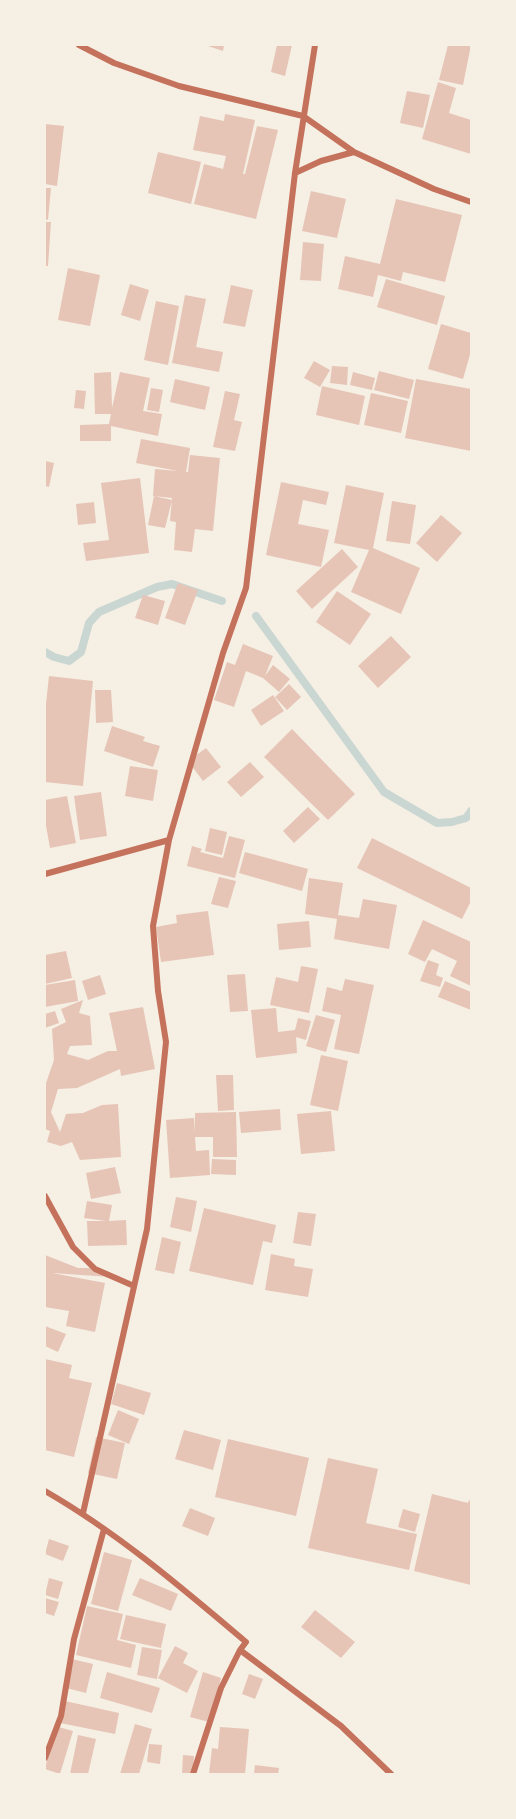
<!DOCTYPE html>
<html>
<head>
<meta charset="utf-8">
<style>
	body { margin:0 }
	#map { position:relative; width:516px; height:1819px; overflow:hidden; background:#f6efe4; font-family:Helvetica,sans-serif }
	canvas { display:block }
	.frame { position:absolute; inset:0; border:46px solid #f6efe4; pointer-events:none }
</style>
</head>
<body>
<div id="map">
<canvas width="516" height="1819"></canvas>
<div class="frame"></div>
</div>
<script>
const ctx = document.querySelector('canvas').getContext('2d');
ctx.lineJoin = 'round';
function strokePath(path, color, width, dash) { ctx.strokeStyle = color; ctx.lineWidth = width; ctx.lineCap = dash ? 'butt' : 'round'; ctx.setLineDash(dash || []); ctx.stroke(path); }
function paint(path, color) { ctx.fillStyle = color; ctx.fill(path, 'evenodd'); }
const stream = new Path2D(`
	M 256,616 L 384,792 L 437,823 L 452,822 L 466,818 L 471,811
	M 45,652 L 54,657 L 69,661 L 81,652 L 89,623 L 99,612 L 157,587 L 172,584 L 222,601`);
const building = new Path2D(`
	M 205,45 L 224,45 L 223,51 Z
	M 277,45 L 292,45 L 285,76 L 271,72 Z
	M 448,45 L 471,45 L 463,85 L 439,80 Z
	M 438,82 L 456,88 L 449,113 L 471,120 L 471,154 L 422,139 Z
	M 407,91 L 430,95 L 423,128 L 400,123 Z
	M 225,114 L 255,120 L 243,174 L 245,174 L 257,126 L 278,130 L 256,219 L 194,204 L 204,164 L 223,169 L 226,156 L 193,150 L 200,116 L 224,121 Z
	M 45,124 L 64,126 L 57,186 L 45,184 Z
	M 158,152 L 201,162 L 191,204 L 148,193 Z
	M 45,188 L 51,188 L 48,220 L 45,219 Z
	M 311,191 L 346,199 L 337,238 L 302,231 Z
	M 396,199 L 462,215 L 445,282 L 403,272 L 401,281 L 378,275 L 373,297 L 338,289 L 345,256 L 380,264 Z
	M 45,222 L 51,222 L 48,266 L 45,266 Z
	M 303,242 L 324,244 L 321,281 L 300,280 Z
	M 68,268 L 100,275 L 90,326 L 58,320 Z
	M 386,279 L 445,296 L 437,325 L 377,307 Z
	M 130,284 L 149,290 L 140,321 L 121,315 Z
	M 231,285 L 253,290 L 245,327 L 223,323 Z
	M 185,295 L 206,299 L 196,347 L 223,352 L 219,372 L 172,363 Z
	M 156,301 L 179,306 L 168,365 L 144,360 Z
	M 441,324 L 471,333 L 471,351 L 463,379 L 428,369 Z
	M 314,361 L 330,370 L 320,387 L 304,378 Z
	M 332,366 L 348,367 L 347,385 L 330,383 Z
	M 379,371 L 414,380 L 409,399 L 374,390 Z
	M 111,372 L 112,408 L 120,372 L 150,378 L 143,411 L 162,414 L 158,436 L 111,426 L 111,441 L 80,441 L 80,425 L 109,424 L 111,414 L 95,414 L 94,373 Z
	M 353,372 L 375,378 L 372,390 L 350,385 Z
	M 175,379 L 210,387 L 205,410 L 170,402 Z
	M 416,379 L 471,389 L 471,451 L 405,438 Z
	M 322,386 L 365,396 L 359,425 L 316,415 Z
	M 151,388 L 163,390 L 159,412 L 147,410 Z
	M 76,390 L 86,391 L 84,409 L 74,408 Z
	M 225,391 L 240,394 L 234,420 L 242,422 L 235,451 L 213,447 Z
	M 371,393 L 408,401 L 401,433 L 364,425 Z
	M 141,439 L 190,448 L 186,472 L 188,472 L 190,455 L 220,458 L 213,531 L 195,529 L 192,552 L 174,550 L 176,522 L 170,521 L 172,498 L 153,496 L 155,469 L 178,471 L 136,463 Z
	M 45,461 L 54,463 L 49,487 L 45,486 Z
	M 140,478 L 149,553 L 86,561 L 83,543 L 109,540 L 101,483 Z
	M 281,482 L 329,492 L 326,505 L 303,500 L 298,524 L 329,530 L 321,567 L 266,555 Z
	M 346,485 L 384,493 L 373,548 L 420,568 L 401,614 L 351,592 L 369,550 L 334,543 Z
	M 154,496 L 172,500 L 165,528 L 148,525 Z
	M 392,501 L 416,505 L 410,544 L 386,541 Z
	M 94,502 L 96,523 L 78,525 L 76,504 Z
	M 441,515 L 462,533 L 437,562 L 416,543 Z
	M 342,549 L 358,567 L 312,609 L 296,591 Z
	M 178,583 L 198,590 L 185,625 L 165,618 Z
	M 337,591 L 371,614 L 350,645 L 316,622 Z
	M 143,595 L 165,601 L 158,625 L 135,618 Z
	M 391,636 L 411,657 L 378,688 L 358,666 Z
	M 243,644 L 273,656 L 265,676 L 273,665 L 290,679 L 279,692 L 263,678 L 246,671 L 234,707 L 214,700 L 227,662 L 235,665 Z
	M 49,676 L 93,681 L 83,786 L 45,782 L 45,713 Z
	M 289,684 L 301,697 L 287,710 L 275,697 Z
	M 95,690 L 111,690 L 113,722 L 96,723 Z
	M 273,695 L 284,711 L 261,726 L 251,710 Z
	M 112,726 L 145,737 L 143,741 L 160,746 L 153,767 L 104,751 Z
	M 292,729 L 355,794 L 328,820 L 264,757 Z
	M 206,748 L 221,767 L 203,781 L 188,761 Z
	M 250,762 L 264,777 L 241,797 L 227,782 Z
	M 130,766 L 158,770 L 153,801 L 125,796 Z
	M 101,792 L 107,836 L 80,840 L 74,796 Z
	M 67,796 L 76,843 L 50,848 L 45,820 L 45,800 Z
	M 308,807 L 320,819 L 294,843 L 283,831 Z
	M 210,828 L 227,832 L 222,855 L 205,851 Z
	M 229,836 L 245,840 L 235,878 L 187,866 L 192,846 L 202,849 L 200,852 L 223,858 Z
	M 372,838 L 471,888 L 471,901 L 462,919 L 357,868 Z
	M 245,852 L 308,869 L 302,891 L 239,873 Z
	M 219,877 L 236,881 L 228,908 L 211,904 Z
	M 309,878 L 343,883 L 338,915 L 359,918 L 363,899 L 397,905 L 389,949 L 334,939 L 337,919 L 305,914 Z
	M 208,911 L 214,955 L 161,962 L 156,927 L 177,923 L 176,915 Z
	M 423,920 L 471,942 L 471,986 L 450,976 L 457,961 L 432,949 L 425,962 L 408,954 Z
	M 309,921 L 311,947 L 279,950 L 277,924 Z
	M 66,951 L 72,978 L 45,984 L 45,955 Z
	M 428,960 L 439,964 L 436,975 L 443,978 L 440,987 L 420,981 Z
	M 301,966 L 318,969 L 309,1013 L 270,1005 L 276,977 L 298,982 Z
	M 245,974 L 248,1011 L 230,1012 L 227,975 Z
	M 100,975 L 106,994 L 88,1000 L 82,981 Z
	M 345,979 L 374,985 L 359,1054 L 334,1049 L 341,1015 L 322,1011 L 327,987 L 342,991 Z
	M 75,980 L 78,1001 L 45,1007 L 45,985 Z
	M 445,981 L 471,992 L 471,1010 L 438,997 Z
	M 83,1000 L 79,1013 L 90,1016 L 92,1045 L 70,1046 L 67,1054 L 88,1060 L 108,1051 L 117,1051 L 109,1013 L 143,1007 L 155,1069 L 121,1076 L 120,1069 L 77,1088 L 58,1089 L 51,1112 L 60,1132 L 66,1114 L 83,1113 L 102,1105 L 118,1104 L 121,1157 L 80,1160 L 72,1142 L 61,1146 L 47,1142 L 50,1131 L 45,1129 L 45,1086 L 54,1060 L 52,1029 L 66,1022 L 61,1009 Z
	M 276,1008 L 278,1032 L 295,1030 L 298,1018 L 311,1021 L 306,1040 L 296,1037 L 297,1053 L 256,1058 L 251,1010 Z
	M 55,1011 L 59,1023 L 45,1028 L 45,1014 Z
	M 316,1015 L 335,1020 L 326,1052 L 306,1046 Z
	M 321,1055 L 348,1061 L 338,1111 L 310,1105 Z
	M 216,1075 L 233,1075 L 234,1110 L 218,1111 Z
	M 280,1109 L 281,1130 L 241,1133 L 239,1112 Z
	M 331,1111 L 335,1151 L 301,1154 L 297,1114 Z
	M 236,1112 L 237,1157 L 213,1157 L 213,1137 L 195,1137 L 196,1151 L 209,1150 L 210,1175 L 170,1178 L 166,1120 L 194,1118 L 195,1132 L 195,1113 Z
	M 212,1159 L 236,1160 L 236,1175 L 211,1174 Z
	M 115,1167 L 121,1193 L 91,1199 L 86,1173 Z
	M 176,1197 L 197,1201 L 191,1232 L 170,1227 Z
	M 87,1201 L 112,1205 L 109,1221 L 126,1220 L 127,1245 L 88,1246 L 87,1221 L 106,1221 L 84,1218 Z
	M 204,1208 L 276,1225 L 272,1243 L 263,1241 L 253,1285 L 189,1271 Z
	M 298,1212 L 316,1214 L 311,1246 L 293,1243 Z
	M 162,1237 L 181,1242 L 174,1274 L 155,1270 Z
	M 271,1254 L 295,1259 L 294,1266 L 313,1269 L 308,1297 L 265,1290 Z
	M 45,1255 L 78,1268 L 90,1268 L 111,1277 L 52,1273 L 105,1283 L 95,1332 L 66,1326 L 69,1311 L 45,1307 Z
	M 45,1326 L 66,1334 L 58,1352 L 45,1346 Z
	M 45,1359 L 72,1365 L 69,1378 L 92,1383 L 74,1457 L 45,1450 Z
	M 117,1383 L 151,1393 L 144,1415 L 111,1404 Z
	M 118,1410 L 139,1419 L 129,1444 L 108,1435 Z
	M 184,1430 L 221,1440 L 213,1470 L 175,1459 Z
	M 96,1437 L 125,1443 L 117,1479 L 88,1473 Z
	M 228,1439 L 309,1458 L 296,1516 L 215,1497 Z
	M 328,1458 L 378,1469 L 366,1523 L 417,1534 L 409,1570 L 308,1548 Z
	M 432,1494 L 468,1503 L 469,1500 L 471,1501 L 471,1585 L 414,1571 Z
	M 190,1508 L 215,1518 L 208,1536 L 182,1526 Z
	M 403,1509 L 420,1514 L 415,1532 L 398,1527 Z
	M 49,1539 L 69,1546 L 63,1561 L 45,1554 Z
	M 104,1552 L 132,1560 L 118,1611 L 91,1604 Z
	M 49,1578 L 63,1582 L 58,1599 L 45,1595 Z
	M 140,1578 L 178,1594 L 171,1611 L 132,1595 Z
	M 45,1598 L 59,1602 L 54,1616 L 45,1613 Z
	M 87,1606 L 123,1614 L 117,1640 L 136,1645 L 131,1668 L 76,1655 Z
	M 315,1610 L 355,1642 L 341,1658 L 301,1627 Z
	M 126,1615 L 166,1624 L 161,1648 L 120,1639 Z
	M 175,1646 L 188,1653 L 183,1663 L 198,1671 L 187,1693 L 158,1678 Z
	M 142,1647 L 162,1650 L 157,1679 L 137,1675 Z
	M 72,1659 L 93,1664 L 86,1693 L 66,1688 Z
	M 107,1672 L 160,1688 L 152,1713 L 100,1698 Z
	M 203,1672 L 221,1678 L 209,1722 L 190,1717 Z
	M 249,1674 L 263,1679 L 255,1699 L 242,1694 Z
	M 65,1701 L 119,1713 L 115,1734 L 60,1723 Z
	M 135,1724 L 152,1729 L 139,1774 L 120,1774 Z
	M 55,1726 L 73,1731 L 60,1774 L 45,1769 Z
	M 220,1727 L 249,1729 L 245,1774 L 209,1774 L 212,1748 L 218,1749 Z
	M 78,1735 L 96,1739 L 88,1774 L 70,1774 Z
	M 149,1744 L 162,1745 L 160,1764 L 147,1762 Z
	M 183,1755 L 194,1756 L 193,1774 L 182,1774 Z
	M 255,1765 L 279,1768 L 278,1774 L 254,1774 Z`);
const minor = new Path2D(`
	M 79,45 L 114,63 L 179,86 L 303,116 L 354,152 L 434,189 L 471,202
	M 295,173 L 321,161 L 354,152
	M 45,874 L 169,840
	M 45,1196 L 73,1247 L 95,1269 L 134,1286
	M 45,1491 C 118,1533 182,1588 246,1642 L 240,1650 L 341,1726 L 391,1774
	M 83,1513 L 147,1229 L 166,1042 L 158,991 L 153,926 L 169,840 L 223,653 L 246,588 L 295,173 L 315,45
	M 45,1758 L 61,1716 L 74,1639 L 104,1529
	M 193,1774 L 221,1688 L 240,1650`);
strokePath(stream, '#c9d6d2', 8);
paint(building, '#e6c5b7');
strokePath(minor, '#c5725c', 6);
</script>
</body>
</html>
